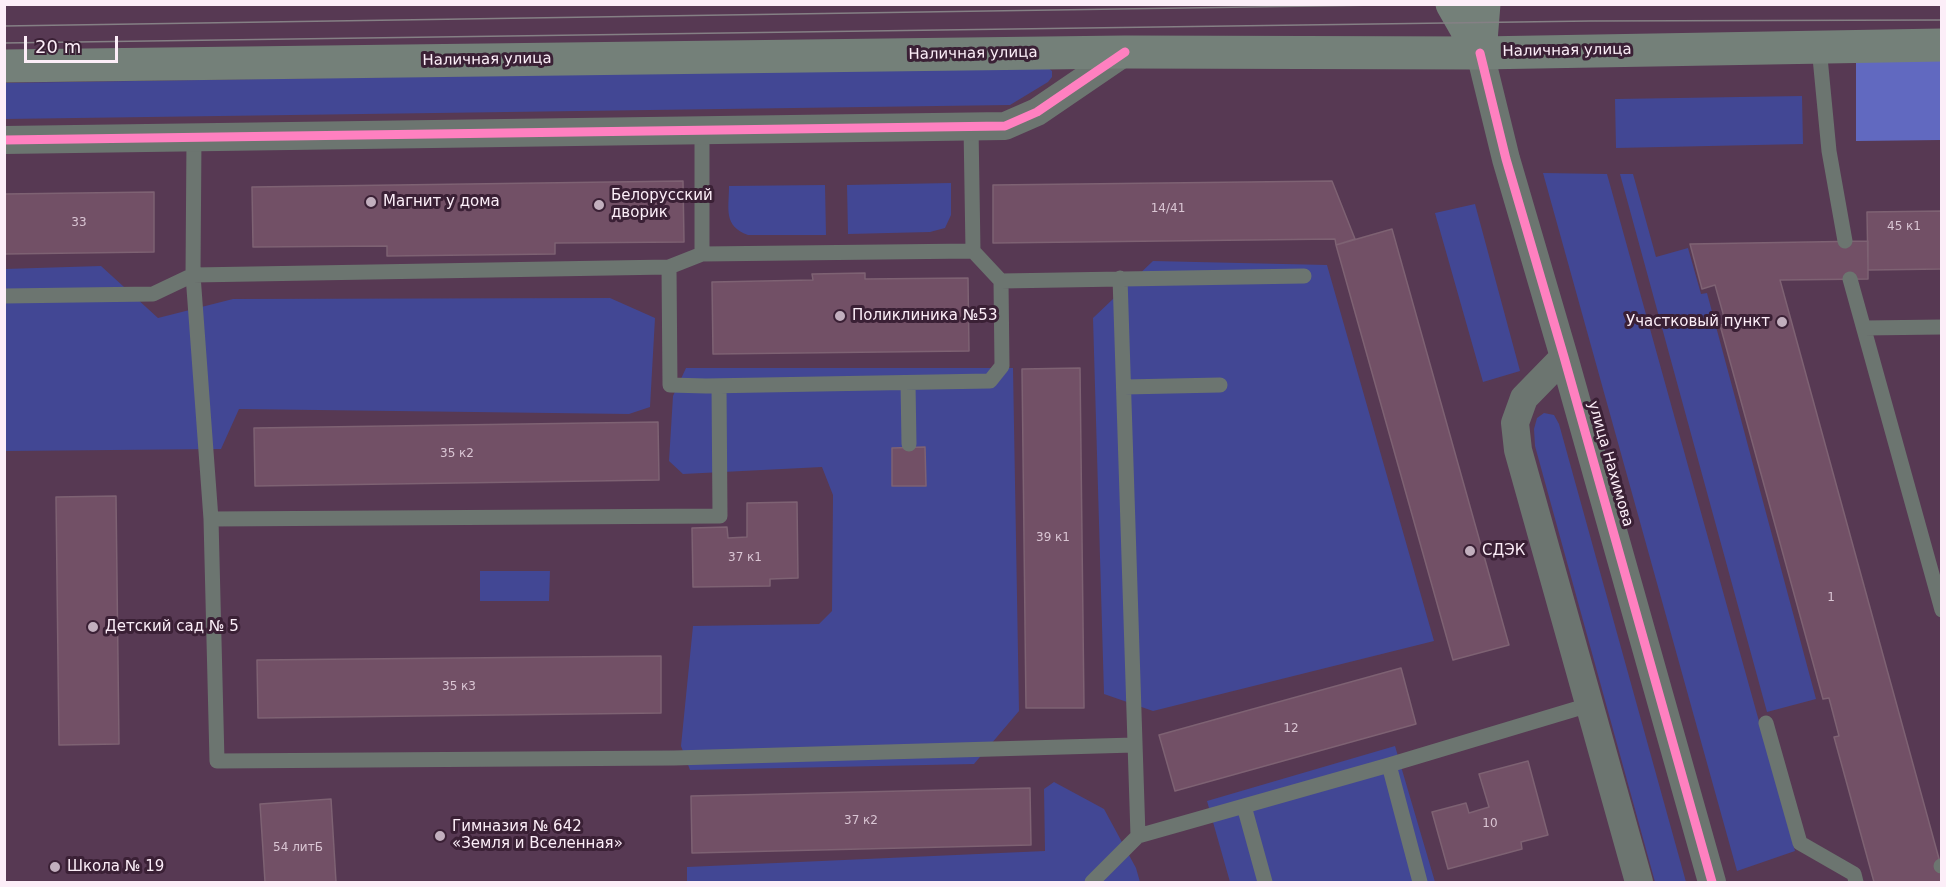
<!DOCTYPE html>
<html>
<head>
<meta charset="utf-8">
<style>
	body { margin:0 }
	#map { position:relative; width:1946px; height:887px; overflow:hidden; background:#573953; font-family:"DejaVu Sans",sans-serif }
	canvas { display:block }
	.frame { position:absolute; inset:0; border:6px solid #fceef8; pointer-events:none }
	.scale { position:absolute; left:24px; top:36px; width:94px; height:27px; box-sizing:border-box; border:3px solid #fceef8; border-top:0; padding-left:8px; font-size:18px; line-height:21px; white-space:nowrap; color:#fceef8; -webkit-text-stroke:4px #3a2035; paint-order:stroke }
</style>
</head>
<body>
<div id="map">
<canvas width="1946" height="887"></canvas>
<div class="frame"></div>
<div class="scale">20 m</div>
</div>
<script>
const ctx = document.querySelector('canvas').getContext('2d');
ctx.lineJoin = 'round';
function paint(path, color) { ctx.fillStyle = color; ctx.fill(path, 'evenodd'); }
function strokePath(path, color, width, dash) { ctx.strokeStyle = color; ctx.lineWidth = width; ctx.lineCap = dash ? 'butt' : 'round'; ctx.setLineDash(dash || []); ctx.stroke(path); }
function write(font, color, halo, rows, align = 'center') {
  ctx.font = font + ' "DejaVu Sans",sans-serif'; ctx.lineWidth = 6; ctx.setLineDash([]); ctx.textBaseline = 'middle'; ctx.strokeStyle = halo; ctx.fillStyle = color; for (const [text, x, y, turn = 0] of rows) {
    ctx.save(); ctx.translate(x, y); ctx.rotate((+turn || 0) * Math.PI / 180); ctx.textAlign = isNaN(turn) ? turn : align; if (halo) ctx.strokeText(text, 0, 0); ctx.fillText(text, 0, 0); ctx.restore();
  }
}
const green = new Path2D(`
	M 1047,67 L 1052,71 L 1052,77 L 1048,82 L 1010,105 L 5,119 L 4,83 Z
	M 1802,96 L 1803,144 L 1616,148 L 1615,99 Z
	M 1543,173 L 1607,174 L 1795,851 L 1737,871 Z
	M 1620,174 L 1633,174 L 1656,257 L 1688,248 L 1701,294 L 1707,293 L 1816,699 L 1767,712 Z
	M 951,183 L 951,215 L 945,228 L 930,232 L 848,234 L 847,185 Z
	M 825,185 L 826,235 L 748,235 C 723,226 729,209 729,186 Z
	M 1475,204 L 1520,371 L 1483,382 L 1435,213 Z
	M 1153,261 L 1327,265 L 1434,641 L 1153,711 L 1104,694 L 1093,318 Z
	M 101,266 L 158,318 L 233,299 L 610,298 L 655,318 L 650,407 L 629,414 L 239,409 L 221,449 L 5,451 L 4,269 Z
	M 686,368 L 1013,368 L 1019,711 L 974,764 L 690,770 L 681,746 L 693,626 L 819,624 L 832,611 L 833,495 L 822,467 L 683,474 L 669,461 L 673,396 Z
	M 1544,413 L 1554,415 L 1559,424 L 1686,882 L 1655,882 L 1535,446 L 1534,429 L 1537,418 Z
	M 480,571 L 550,571 L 549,601 L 480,601 Z
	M 1395,746 L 1435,882 L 1230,882 L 1207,801 Z
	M 1054,782 L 1104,809 L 1136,868 L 1140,882 L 687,882 L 687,867 L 1045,851 L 1044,789 Z`);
const forest = new Path2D(`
	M 1941,53 L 1941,140 L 1856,141 L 1856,54 Z`);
const building = new Path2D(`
	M 683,181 L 684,242 L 555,243 L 555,254 L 387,256 L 387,246 L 253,247 L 252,187 Z
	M 1332,181 L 1355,239 L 1336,245 L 1335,239 L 993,243 L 993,185 Z
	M 154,192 L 154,252 L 4,254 L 4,194 Z
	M 1942,211 L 1942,269 L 1868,270 L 1867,212 Z
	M 1392,229 L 1509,645 L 1453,660 L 1336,245 Z
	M 1868,241 L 1868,279 L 1780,280 L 1941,866 L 1942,882 L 1874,882 L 1834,737 L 1839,736 L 1829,698 L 1823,699 L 1720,325 L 1726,324 L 1715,285 L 1702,289 L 1690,244 Z
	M 865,273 L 865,279 L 968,278 L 969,351 L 713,354 L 712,282 L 813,280 L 812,274 Z
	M 1080,368 L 1084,708 L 1026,708 L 1022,369 Z
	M 658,422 L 659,480 L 255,486 L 254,428 Z
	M 925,447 L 926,486 L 892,486 L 892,448 Z
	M 116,496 L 119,744 L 59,745 L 56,497 Z
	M 797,502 L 798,578 L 770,579 L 770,586 L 693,587 L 692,528 L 727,527 L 728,538 L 747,537 L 747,503 Z
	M 661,656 L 661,713 L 258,718 L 257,660 Z
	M 1401,668 L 1416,724 L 1175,791 L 1159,735 Z
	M 1528,761 L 1548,835 L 1521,842 L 1522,849 L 1448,869 L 1432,812 L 1466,803 L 1469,813 L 1489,807 L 1479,774 Z
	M 1030,788 L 1031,845 L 692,853 L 691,796 Z
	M 331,799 L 336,882 L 265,882 L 260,804 Z`);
const lane = new Path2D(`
	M 1819,47 L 1829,151 L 1845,241
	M 971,126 L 973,251 L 1001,281 L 1304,276
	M 702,130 L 702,254 L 973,251
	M 194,137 L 193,275 L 669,267
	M 702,254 L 669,267 L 670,385 L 706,386 L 990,381 L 1002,366 L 1001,281
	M 1120,278 L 1138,836
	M 1850,279 L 1942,610
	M 4,296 L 153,294 L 193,275 L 211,519 L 217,761 L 674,758 L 1134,745
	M 1864,328 L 1942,327
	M 908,383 L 909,444
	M 1124,387 L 1220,385
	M 211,519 L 720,516 L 719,386
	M 1766,723 L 1800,843 L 1854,874 L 1856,882
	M 1389,765 L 1420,882
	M 1244,806 L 1265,882
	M 1941,866 L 1942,866
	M 1092,882 L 1138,836 L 1389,765 L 1589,705`);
const street = new Path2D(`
	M 1480,53 L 1506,159 L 1564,357 L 1712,882
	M 4,140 L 1005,126 L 1037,112 L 1125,52
	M 1564,357 L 1524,398 L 1515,423 L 1518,450 L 1639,882`);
const secondary = new Path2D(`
	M 1452,4 L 1480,53
	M 1480,53 L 1484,4
	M 4,66 L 1125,52 L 1480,53 L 1942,45`);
const tram = new Path2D(`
	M 4,26 L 1446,4
	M 4,43 L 1590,21 L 1942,20`);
const cycleway = new Path2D(`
	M 1480,53 L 1506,159 L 1564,357 L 1712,882
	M 4,140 L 1005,126 L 1037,112 L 1125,52`);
const markers = [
	[371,202,6,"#c2afbe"],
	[599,205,6,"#c2afbe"],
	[840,316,6,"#c2afbe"],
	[1782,322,6,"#c2afbe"],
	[1470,551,6,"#c2afbe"],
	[93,627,6,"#c2afbe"],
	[440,836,6,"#c2afbe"],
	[55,867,6,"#c2afbe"]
];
const numberNames = [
	["14/41",1168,209],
	["33",79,223],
	["45 к1",1904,227],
	["35 к2",457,454],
	["39 к1",1053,538],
	["37 к1",745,558],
	["1",1831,598],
	["35 к3",459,687],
	["12",1291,729],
	["37 к2",861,821],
	["10",1490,824],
	["54 литБ",298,848]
];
const streetNames = [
	["Наличная улица",1567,51,-1],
	["Наличная улица",973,54,-1],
	["Наличная улица",487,60,-1],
	["улица Нахимова",1610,464,74]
];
const poiNames = [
	["Белорусский",611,196],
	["дворик",611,213],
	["Магнит у дома",383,202],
	["Поликлиника №53",852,316],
	["Участковый пункт",1770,322,"right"],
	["СДЭК",1482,551],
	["Детский сад № 5",105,627],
	["Гимназия № 642",452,827],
	["«Земля и Вселенная»",452,844],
	["Школа № 19",67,867]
];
paint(green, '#424794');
paint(forest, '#6169c0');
paint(building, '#725066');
strokePath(building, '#7e6273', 1.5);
strokePath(lane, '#6c7570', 15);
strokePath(street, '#6c7570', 28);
strokePath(secondary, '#748079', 33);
strokePath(tram, '#858085', 1.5);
strokePath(cycleway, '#ff80c0', 9);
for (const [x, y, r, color] of markers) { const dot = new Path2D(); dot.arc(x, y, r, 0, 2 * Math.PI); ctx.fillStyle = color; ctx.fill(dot); strokePath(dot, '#3a2035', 2); }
write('12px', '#dac6d4', null, numberNames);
write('15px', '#fceef8', '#3a2035', streetNames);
write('15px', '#fceef8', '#3a2035', poiNames, 'left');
</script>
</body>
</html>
